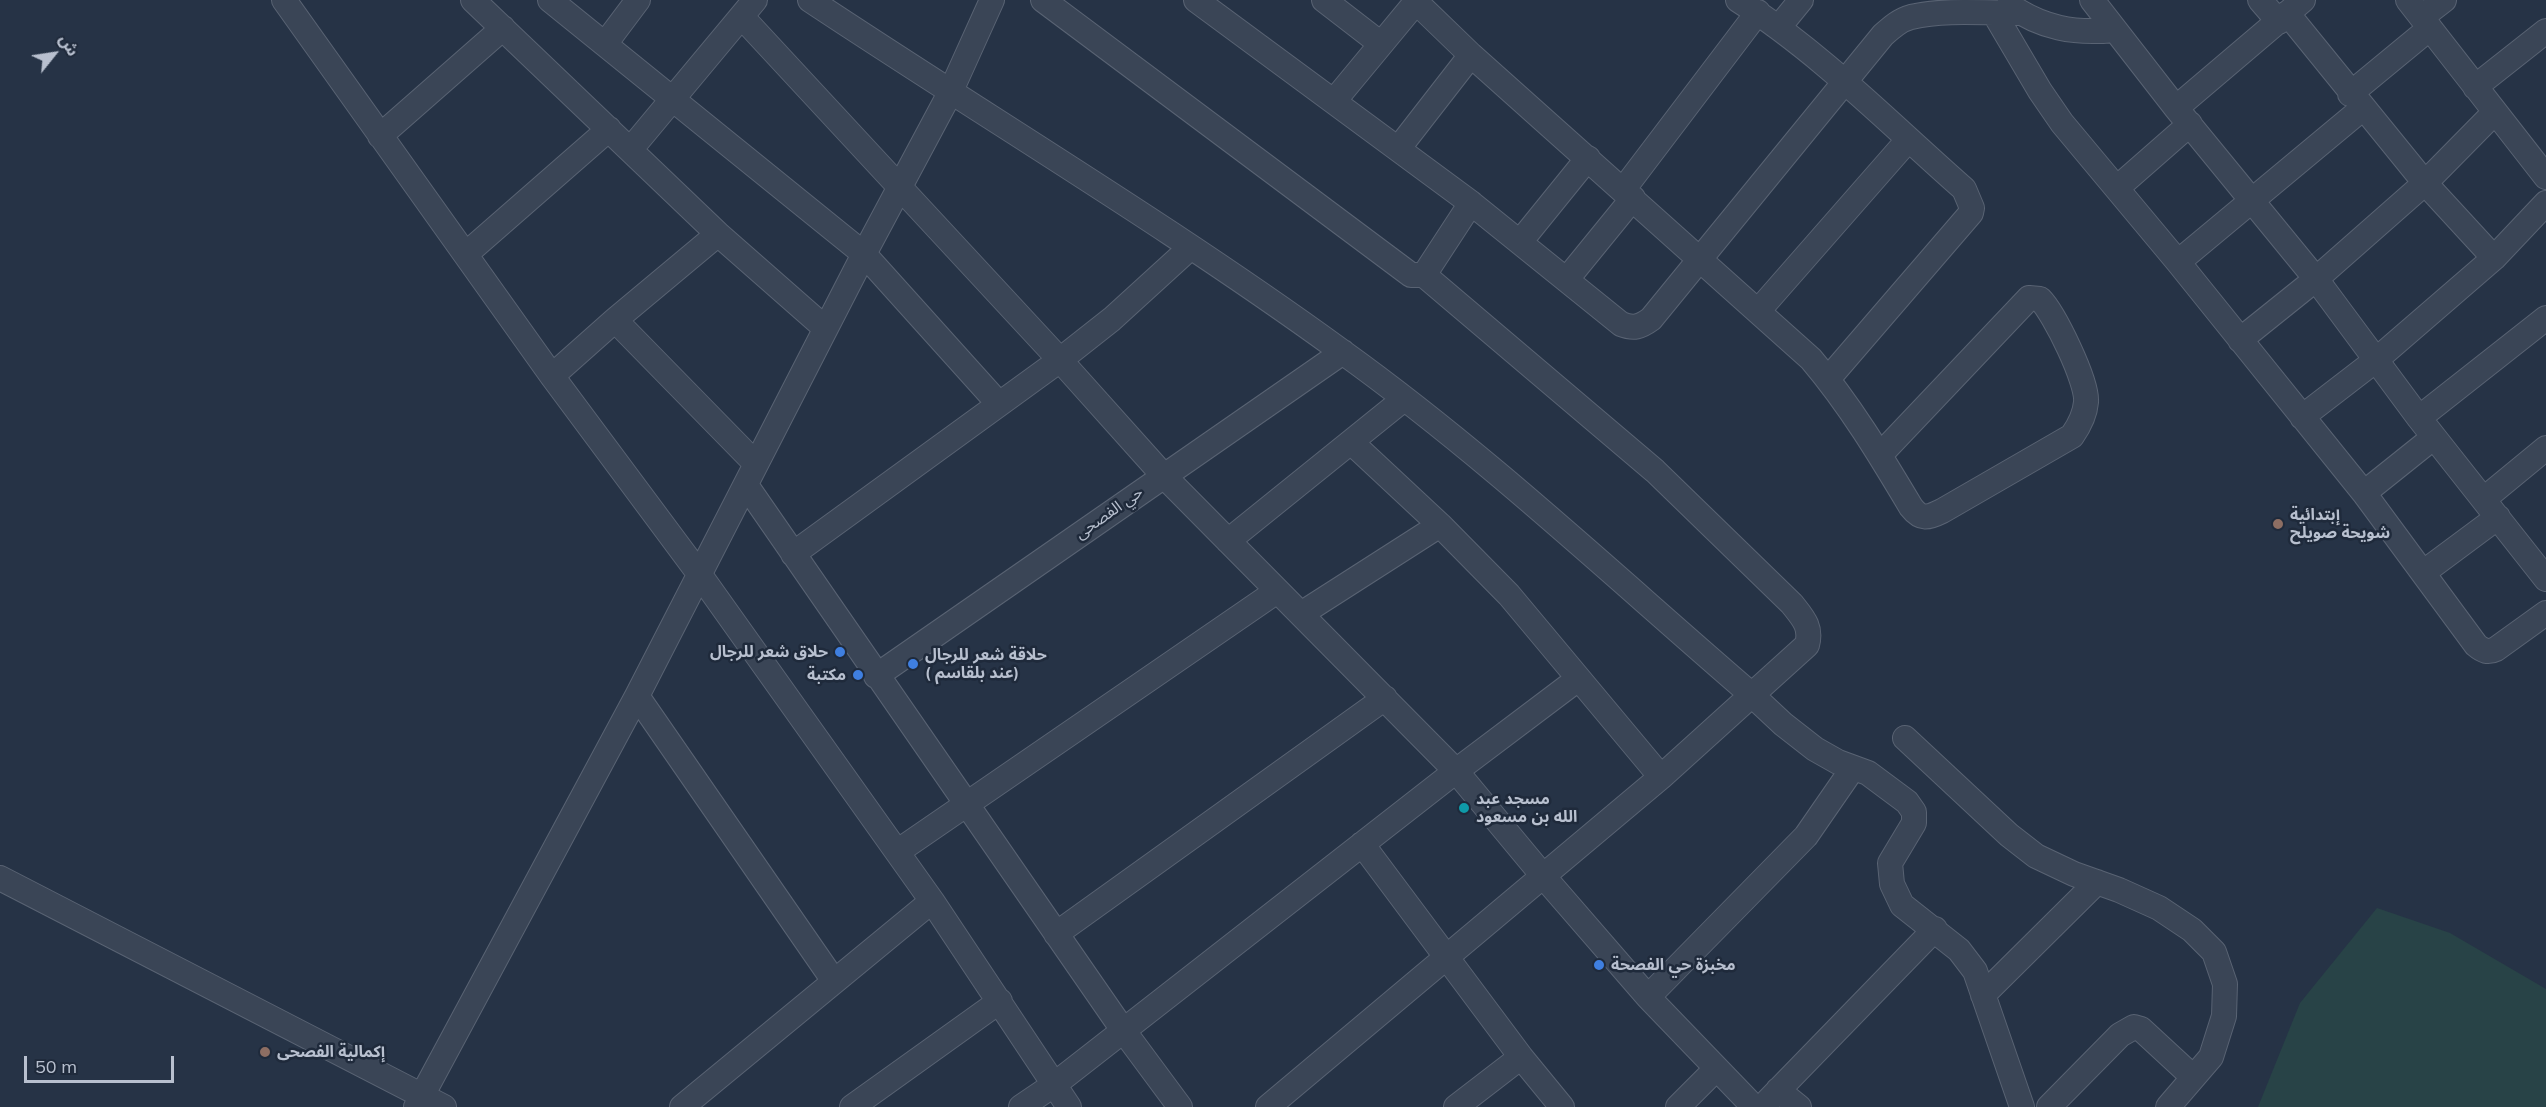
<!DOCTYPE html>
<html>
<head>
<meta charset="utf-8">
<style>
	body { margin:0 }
	#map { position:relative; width:2546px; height:1107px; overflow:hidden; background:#263346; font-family:Mulish,"Noto Sans Arabic",sans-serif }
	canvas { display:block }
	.north { position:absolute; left:24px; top:24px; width:60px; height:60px; -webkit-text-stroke:4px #1f2a3b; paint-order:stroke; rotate:60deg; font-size:16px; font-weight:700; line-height:24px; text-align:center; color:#b8c0cf }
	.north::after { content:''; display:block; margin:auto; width:21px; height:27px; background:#b8c0cf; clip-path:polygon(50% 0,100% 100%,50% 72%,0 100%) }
	.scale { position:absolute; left:24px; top:1056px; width:150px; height:27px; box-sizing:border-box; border:3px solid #b8c0cf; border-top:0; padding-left:8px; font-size:18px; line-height:21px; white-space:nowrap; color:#b8c0cf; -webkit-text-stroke:4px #1f2a3b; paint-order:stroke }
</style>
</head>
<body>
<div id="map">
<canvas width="2546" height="1107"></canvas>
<div class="north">ش</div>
<div class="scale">50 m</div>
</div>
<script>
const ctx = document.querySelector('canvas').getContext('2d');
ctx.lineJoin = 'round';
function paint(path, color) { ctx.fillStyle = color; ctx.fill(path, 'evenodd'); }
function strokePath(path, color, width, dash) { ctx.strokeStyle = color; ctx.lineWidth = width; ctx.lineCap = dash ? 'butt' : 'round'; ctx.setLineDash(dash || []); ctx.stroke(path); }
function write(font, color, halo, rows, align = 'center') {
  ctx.font = font + ' Mulish,"Noto Sans Arabic",sans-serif'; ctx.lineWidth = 5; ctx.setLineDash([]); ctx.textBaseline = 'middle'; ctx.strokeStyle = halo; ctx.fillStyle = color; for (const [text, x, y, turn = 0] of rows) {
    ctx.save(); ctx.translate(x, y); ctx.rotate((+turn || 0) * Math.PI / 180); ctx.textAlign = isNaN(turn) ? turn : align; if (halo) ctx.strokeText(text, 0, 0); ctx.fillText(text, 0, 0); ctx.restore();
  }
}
const green = new Path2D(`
	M 2377,908 L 2450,933 L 2546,989 L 2546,1107 L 2258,1107 L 2300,1003 Z`);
const minor = new Path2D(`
	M 284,0 L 552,376 L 700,575 L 932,901 L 1069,1107
	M 473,0 L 718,234 L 825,328
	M 550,0 L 864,254 L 999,404
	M 810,0 C 986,117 1169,226 1341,351 C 1486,455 1617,579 1752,695 L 1783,724 L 1815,749 L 1838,762 L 1868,773 L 1907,802 L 1914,812 L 1914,823 L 1890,863 L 1892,884 L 1902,905 L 1959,950 L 1975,971 L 2022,1107
	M 1043,0 L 1411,275 L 1424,275 L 1471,203
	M 1196,0 L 1471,203 L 1621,324 C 1634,329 1640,327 1651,319 L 1883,35 C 1892,27 1900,20 1911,17 C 1945,9 1985,13 2020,13
	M 1324,0 L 1381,44
	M 1414,0 L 1471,55 L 1811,359 C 1850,405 1880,455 1911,507 C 1921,520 1928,518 1942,511 L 2072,436 C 2079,426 2085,415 2086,402 C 2088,382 2054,313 2040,299 L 2029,298 L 1880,455
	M 1738,0 C 1821,53 1891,125 1964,189 L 1972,208 L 1971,213 L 1828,379
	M 2092,0 L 2176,108 L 2316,279 L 2419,418 L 2546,579
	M 2260,0 L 2279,22
	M 2408,0 L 2546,177
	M 2009,5 C 2042,28 2074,34 2114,30
	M 1994,13 L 2040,91 L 2062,123 L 2178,262 L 2364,493 L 2476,645 C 2483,651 2488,653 2496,649 L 2546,613
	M 2287,13 L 2425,183 L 2494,258
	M 742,17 L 1060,360 L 1163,475 L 1456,771 L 1544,877 L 1648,997 L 1754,1107
	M 2422,17 L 2444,0
	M 1779,27 L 1801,0
	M 605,44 L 638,0
	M 2475,87 L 2546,31
	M 2350,94 L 2430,28
	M 1334,101 L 1416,2
	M 2176,108 L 2303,0
	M 380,136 L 503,28
	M 1398,149 L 1471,55
	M 630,150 L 755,0
	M 2117,188 L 2190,124
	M 1623,190 L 1758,12
	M 1520,242 L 1588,158
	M 466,254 L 609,129
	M 2178,262 L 2363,108
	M 1567,279 L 1633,198
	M 1759,310 L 1908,140
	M 615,320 L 756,464
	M 2240,340 L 2316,279 L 2425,183 L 2494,113
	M 552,376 L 615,320 L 718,234
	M 2302,417 L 2376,360 L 2494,258 L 2546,203
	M 2419,418 L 2546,318
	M 1351,442 L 1440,525 L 1509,595 L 1661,777
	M 746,485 L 1123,1030 L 1180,1107
	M 2364,493 L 2434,437
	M 2484,499 L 2546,448
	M 1228,541 L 1404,399
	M 793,554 L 1060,360 L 1112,319 L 1191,247
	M 2424,572 L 2498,517
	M 1301,614 L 1440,525
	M 876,676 L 1343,352
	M 637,696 L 834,981
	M 1905,738 L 2009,835 L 2036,856 L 2074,874 L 2119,890 L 2159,908 L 2192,930 L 2214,952 L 2225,984 L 2224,1016 L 2211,1057 L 2168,1107
	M 1362,844 L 1521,1057 L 1562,1107
	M 897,852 L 1277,591
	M 0,878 L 444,1107
	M 1056,934 L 1385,698
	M 1983,995 L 2097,882
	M 1648,997 L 1806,836 L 1853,768
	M 1778,1090 L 1799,1107
	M 416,1107 L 637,696 L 864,254 L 950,93 L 992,0
	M 682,1107 L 932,901
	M 852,1107 L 1000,1001
	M 1021,1107 L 1055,1084 L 1456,771 L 1578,679
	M 1268,1107 L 1661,777 L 1807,645 C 1812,627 1803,618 1792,604 L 1655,471 L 1424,275
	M 1456,1107 L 1521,1057
	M 1678,1107 L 1716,1069
	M 1762,1107 L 1935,929
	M 2049,1107 L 2120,1035 L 2134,1027 L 2141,1029 L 2193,1077`);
const markers = [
	[2278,524,6,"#8d6e63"],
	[840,652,6,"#3f7fe0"],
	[913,664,6,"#3f7fe0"],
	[858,675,6,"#3f7fe0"],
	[1464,808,6,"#0f9aa8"],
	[1599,965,6,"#3f7fe0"],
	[265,1052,6,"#8d6e63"]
];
const streetNames = [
	["حي الفصحى",1109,513,-35]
];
const poiNames = [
	["إبتدائية",2290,515],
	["شويحة صويلح",2290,533],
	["حلاق شعر للرجال",828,652,"right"],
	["حلاقة شعر للرجال",925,655],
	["( عند بلقاسم)",925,673],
	["مكتبة",846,675,"right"],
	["مسجد عبد",1476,799],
	["الله بن مسعود",1476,817],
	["مخبزة حي الفصحة",1611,965],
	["إكمالية الفصحى",277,1052]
];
paint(green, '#284347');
strokePath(minor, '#596373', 26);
strokePath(minor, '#3a4556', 24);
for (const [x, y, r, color] of markers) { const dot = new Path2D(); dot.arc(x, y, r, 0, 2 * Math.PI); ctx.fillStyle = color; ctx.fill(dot); strokePath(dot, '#1f2a3b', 2); }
write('16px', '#b8c0cf', '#1f2a3b', streetNames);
write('bold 16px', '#b8c0cf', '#1f2a3b', poiNames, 'left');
</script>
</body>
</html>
